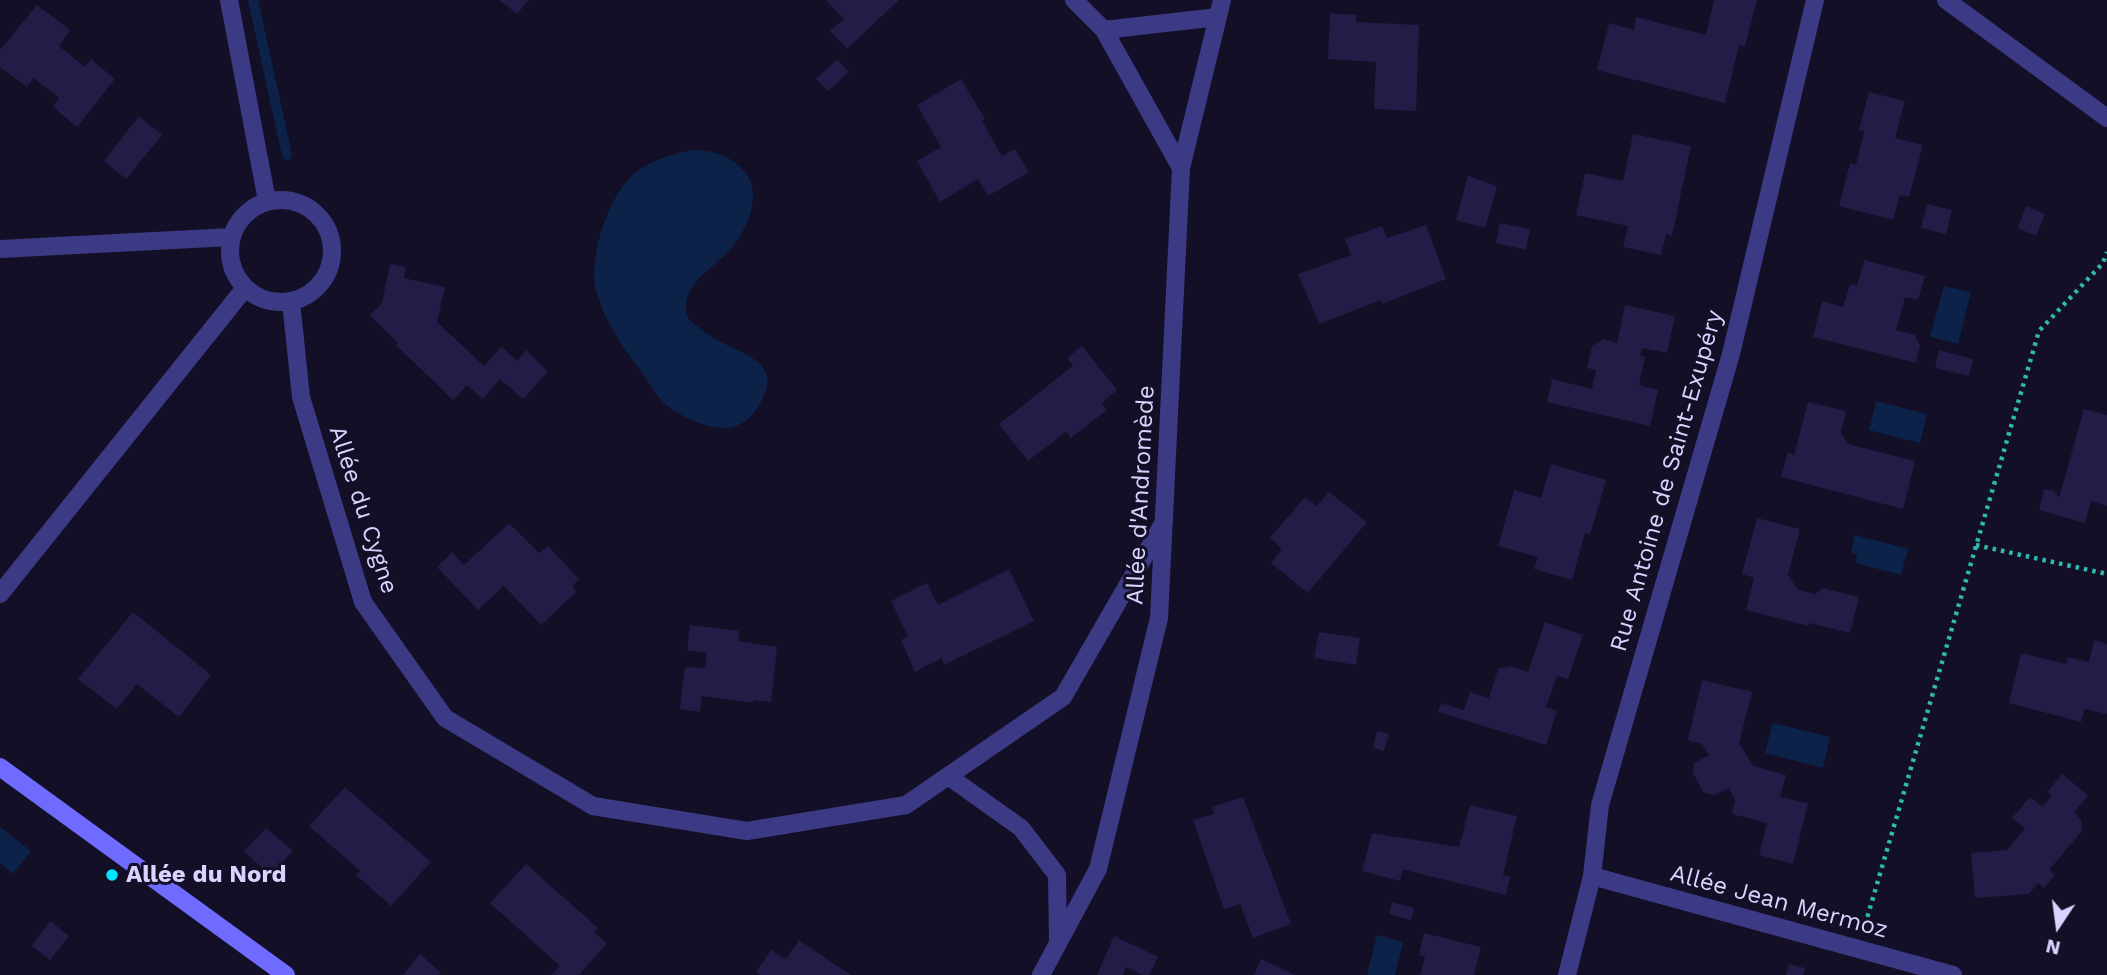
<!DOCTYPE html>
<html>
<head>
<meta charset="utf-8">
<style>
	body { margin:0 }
	#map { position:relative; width:2107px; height:975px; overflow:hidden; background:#130f26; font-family:"Work Sans",sans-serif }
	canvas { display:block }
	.north { position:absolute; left:2023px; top:891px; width:70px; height:70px; -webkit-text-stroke:5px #130f26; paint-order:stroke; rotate:193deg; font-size:19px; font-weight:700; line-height:28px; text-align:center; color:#d9d4ff }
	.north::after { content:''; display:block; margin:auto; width:24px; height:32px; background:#d9d4ff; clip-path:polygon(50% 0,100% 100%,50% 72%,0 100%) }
</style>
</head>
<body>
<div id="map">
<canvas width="2107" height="975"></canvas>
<div class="north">N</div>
</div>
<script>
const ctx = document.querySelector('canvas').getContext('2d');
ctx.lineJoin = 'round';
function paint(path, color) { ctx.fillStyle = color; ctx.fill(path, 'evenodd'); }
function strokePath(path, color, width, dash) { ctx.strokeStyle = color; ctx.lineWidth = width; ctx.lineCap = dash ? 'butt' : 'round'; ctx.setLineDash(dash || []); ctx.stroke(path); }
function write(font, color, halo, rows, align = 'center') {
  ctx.font = font + ' "Work Sans",sans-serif'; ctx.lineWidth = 6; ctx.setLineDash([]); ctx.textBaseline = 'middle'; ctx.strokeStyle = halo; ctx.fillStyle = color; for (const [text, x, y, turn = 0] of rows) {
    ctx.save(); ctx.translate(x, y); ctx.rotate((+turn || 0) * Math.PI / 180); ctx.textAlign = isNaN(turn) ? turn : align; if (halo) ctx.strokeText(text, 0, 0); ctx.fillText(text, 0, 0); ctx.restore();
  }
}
const water = new Path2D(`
	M 693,150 C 714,150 731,156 745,172 C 765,195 744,238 724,256 C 707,272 685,284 686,310 C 686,318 692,323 698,327 C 707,335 718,341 729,346 C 757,359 780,369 760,404 C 755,414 744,425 732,427 C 714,432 677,416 664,403 C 657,396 651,386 645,377 C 626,351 604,322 596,290 C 588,256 610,189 639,170 C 656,158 674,154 693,150 Z
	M 1944,286 L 1971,292 L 1958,344 L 1930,337 Z
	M 1876,401 L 1927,414 L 1920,443 L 1869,430 Z
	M 1855,535 L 1908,549 L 1901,575 L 1856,563 L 1857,555 L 1851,553 Z
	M 1773,723 L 1830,737 L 1823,768 L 1765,753 Z
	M 0,827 L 31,851 L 13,874 L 0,863 Z
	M 1377,935 L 1403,942 L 1395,975 L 1367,975 Z`);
const stream = new Path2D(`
	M 253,0 L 287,155`);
const building = new Path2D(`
	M 499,0 L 529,0 L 517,14 Z
	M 826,0 L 899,0 L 847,49 L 830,31 L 844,19 Z
	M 1714,0 L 1757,0 L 1745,46 L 1739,45 L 1725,103 L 1597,70 L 1609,23 L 1634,30 L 1636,17 L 1706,35 Z
	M 37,5 L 70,30 L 59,46 L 85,67 L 91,59 L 115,79 L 77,127 L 53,107 L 59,98 L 34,78 L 27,87 L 0,67 L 0,50 Z
	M 1330,13 L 1356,15 L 1356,22 L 1419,25 L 1416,111 L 1374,109 L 1376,62 L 1328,59 Z
	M 837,59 L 849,72 L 828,91 L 816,79 Z
	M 961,79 L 985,119 L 982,121 L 1002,156 L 1015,149 L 1029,172 L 988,196 L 978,179 L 940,202 L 917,161 L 941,147 L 917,105 Z
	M 1869,92 L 1905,101 L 1895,138 L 1923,145 L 1909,197 L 1900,195 L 1893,220 L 1839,206 L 1850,163 L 1856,165 L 1864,131 L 1859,130 Z
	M 139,116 L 162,135 L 126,179 L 104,161 Z
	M 1633,134 L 1691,146 L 1672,236 L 1666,234 L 1661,255 L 1623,247 L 1628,226 L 1576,215 L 1585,173 L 1623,181 Z
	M 1468,176 L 1497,186 L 1485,228 L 1456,220 Z
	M 1927,204 L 1952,210 L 1946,234 L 1921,228 Z
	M 2026,206 L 2045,214 L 2036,236 L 2018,228 Z
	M 1500,223 L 1530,229 L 1526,250 L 1496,243 Z
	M 1426,225 L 1446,279 L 1382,304 L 1381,300 L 1319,324 L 1298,274 L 1351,255 L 1345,239 L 1382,226 L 1387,238 Z
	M 1864,260 L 1925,276 L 1918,300 L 1905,297 L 1896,330 L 1915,335 L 1920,345 L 1916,363 L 1813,337 L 1822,301 L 1843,307 L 1850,284 L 1857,286 Z
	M 390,264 L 406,267 L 404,278 L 445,287 L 437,322 L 484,366 L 502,347 L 517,361 L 526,350 L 548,372 L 523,399 L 500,379 L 483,399 L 467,385 L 453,400 L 396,345 L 398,343 L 370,315 L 382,303 Z
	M 1625,305 L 1675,316 L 1667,353 L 1642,348 L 1640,356 L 1645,357 L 1639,385 L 1658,390 L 1650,426 L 1547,402 L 1552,379 L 1592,389 L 1596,370 L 1587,368 L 1592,346 L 1603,339 L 1617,343 Z
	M 1082,346 L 1117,390 L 1102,403 L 1107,410 L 1071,438 L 1066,432 L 1028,461 L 999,424 L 1073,366 L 1067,358 Z
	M 1939,350 L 1973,359 L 1969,376 L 1935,368 Z
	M 1808,402 L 1846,411 L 1841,433 L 1848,444 L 1915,461 L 1903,509 L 1781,477 L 1788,452 L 1794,455 Z
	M 2084,409 L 2107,415 L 2107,506 L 2091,501 L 2085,523 L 2039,510 L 2044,489 L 2054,491 L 2059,498 Z
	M 1551,464 L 1606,480 L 1590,535 L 1585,533 L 1572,580 L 1534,569 L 1538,557 L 1498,546 L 1514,490 L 1541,498 Z
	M 1329,492 L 1367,522 L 1308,593 L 1271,563 L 1282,549 L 1270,538 L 1305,497 L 1317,506 Z
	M 1757,518 L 1800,529 L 1788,575 L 1798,590 L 1815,594 L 1822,588 L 1859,597 L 1850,633 L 1809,623 L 1808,626 L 1746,610 L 1754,578 L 1742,574 Z
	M 509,523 L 539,553 L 548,546 L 579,579 L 572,586 L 576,592 L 541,625 L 504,586 L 478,610 L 437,567 L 452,552 L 464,565 Z
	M 1009,569 L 1034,621 L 944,665 L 942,658 L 915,672 L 901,640 L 908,636 L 891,601 L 927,583 L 938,605 Z
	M 133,612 L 211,675 L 179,717 L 137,684 L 117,709 L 78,679 Z
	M 1545,622 L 1583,635 L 1568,679 L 1557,676 L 1546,707 L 1557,711 L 1546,745 L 1438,712 L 1441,703 L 1464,710 L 1470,692 L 1489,698 L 1498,669 L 1510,666 L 1528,672 Z
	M 690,625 L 739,631 L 738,641 L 777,647 L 771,702 L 753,700 L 753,703 L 702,696 L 700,712 L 680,709 L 685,667 L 705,668 L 707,653 L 687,650 Z
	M 1319,632 L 1360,638 L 1356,665 L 1314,658 Z
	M 2094,640 L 2107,644 L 2107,714 L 2085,709 L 2081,722 L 2009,703 L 2021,653 L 2066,664 L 2068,657 L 2089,662 Z
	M 1702,680 L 1752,692 L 1739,743 L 1753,766 L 1786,775 L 1780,797 L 1808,803 L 1793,864 L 1759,855 L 1767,823 L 1732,814 L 1735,799 L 1729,788 L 1715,795 L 1704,793 L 1693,773 L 1694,763 L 1709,755 L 1702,744 L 1688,740 Z
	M 1377,731 L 1389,734 L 1384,751 L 1373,748 Z
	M 2062,774 L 2088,795 L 2074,813 L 2081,819 L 2082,831 L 2049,870 L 2055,875 L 2044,888 L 2038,883 L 2029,894 L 1975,898 L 1971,853 L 2007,850 L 2025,828 L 2012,818 L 2030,797 L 2042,807 L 2052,796 L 2047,792 Z
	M 345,787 L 431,862 L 391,906 L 356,875 L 360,871 L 309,826 Z
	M 1243,797 L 1291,924 L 1253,938 L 1240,904 L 1224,909 L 1193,820 L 1214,814 L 1212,807 Z
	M 1470,805 L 1517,816 L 1503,875 L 1510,877 L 1506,895 L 1405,870 L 1402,871 L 1400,881 L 1362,871 L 1372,833 L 1459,847 Z
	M 266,828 L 293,851 L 270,875 L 244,851 Z
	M 526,864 L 598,928 L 594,932 L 607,943 L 579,975 L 551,975 L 560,966 L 490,903 Z
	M 1392,902 L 1414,908 L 1411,920 L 1389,914 Z
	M 50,921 L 69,936 L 50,960 L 32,946 Z
	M 1424,933 L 1481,947 L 1474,975 L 1420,975 L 1425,957 L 1419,955 Z
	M 1114,936 L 1158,957 L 1149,975 L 1143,975 L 1126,967 L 1123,975 L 1097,975 Z
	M 799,940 L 851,975 L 760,975 L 756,972 L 771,950 L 786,959 Z
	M 420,954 L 441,973 L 439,975 L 403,975 Z
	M 1261,959 L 1295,975 L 1254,975 Z
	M 1789,964 L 1805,968 L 1803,975 L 1786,975 Z`);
const path = new Path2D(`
	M 1976,545 L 2107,574
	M 1865,925 L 2039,331 L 2103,263 L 2107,252`);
const street = new Path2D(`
	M 229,0 L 267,201
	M 1074,0 L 1104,30 L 1181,168
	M 1946,0 L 2107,118
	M 1104,30 L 1218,17
	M230 251a51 51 0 1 1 102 0a51 51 0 1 1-102 0Z
	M 0,249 L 231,237
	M 291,302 L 301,397 L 363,602 L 445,718 L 593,806 L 747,831 L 906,805 L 1063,697 L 1164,522
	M 0,594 L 245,288
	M 948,776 L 1021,828 L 1057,875 L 1058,939
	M 1592,876 L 1953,975
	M 1041,975 L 1098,869 L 1159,618 L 1181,168 L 1222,0
	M 1567,975 L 1592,876 L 1600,805 L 1731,354 L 1815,0`);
const secondary = new Path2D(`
	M 0,767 L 286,975`);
const markers = [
	[112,875,7,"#00e5ff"]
];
const streetNames = [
	["Rue Antoine de Saint-Exupéry",1667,481,-74],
	["Allée d'Andromède",1141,495,-87],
	["Allée du Cygne",363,510,72],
	["Allée Jean Mermoz",1779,902,15]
];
const poiNames = [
	["Allée du Nord",126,875]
];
paint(water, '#0c2248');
strokePath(stream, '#0c2248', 10);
paint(building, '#241b47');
strokePath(path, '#2fb8b0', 4.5, [3.5, 5]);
strokePath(street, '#3d3a85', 18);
strokePath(secondary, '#6f6bff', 18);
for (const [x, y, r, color] of markers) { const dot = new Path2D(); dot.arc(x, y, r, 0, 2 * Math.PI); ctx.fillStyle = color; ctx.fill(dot); strokePath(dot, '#130f26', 2.5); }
write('24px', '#d9d4ff', '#130f26', streetNames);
write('bold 24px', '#d9d4ff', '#130f26', poiNames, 'left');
</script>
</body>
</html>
